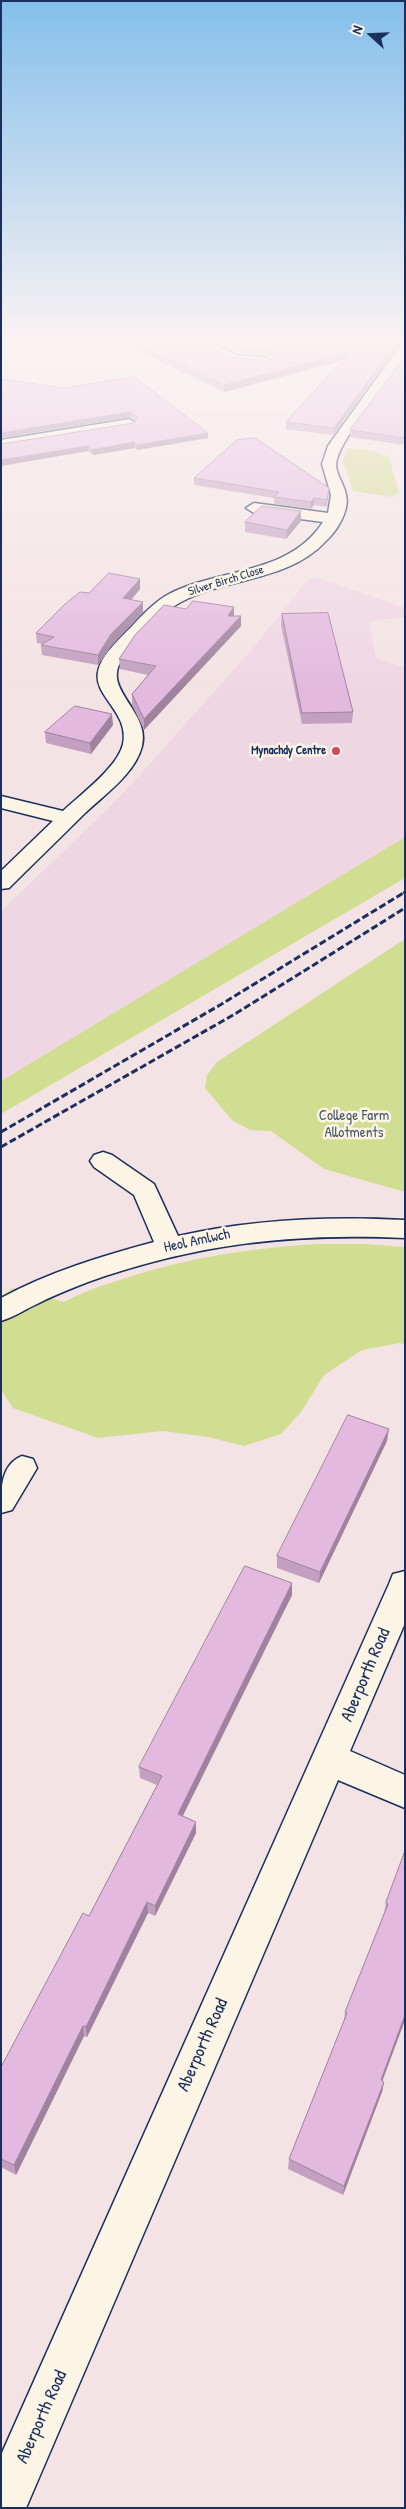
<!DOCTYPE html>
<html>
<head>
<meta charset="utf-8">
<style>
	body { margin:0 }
	#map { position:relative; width:406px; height:2509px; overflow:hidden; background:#f4e3e4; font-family:"Patrick Hand",sans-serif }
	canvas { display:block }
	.frame { position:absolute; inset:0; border:2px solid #1b2f5e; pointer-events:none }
	.north { position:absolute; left:346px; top:10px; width:50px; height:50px; -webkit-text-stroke:4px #fcf5e5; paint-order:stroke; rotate:290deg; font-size:14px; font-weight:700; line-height:20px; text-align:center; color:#1b2f5e }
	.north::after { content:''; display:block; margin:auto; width:18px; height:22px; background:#1b2f5e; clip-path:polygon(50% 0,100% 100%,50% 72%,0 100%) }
</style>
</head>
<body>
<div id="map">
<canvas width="406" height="2509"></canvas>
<div class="frame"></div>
<div class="north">N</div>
</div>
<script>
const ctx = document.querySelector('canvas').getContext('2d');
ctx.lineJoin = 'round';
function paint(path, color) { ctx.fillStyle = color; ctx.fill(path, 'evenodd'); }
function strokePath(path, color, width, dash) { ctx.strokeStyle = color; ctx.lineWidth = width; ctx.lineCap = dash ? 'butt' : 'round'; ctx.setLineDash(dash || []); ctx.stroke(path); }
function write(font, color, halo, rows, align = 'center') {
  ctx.font = font + ' "Patrick Hand",sans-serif'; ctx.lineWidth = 5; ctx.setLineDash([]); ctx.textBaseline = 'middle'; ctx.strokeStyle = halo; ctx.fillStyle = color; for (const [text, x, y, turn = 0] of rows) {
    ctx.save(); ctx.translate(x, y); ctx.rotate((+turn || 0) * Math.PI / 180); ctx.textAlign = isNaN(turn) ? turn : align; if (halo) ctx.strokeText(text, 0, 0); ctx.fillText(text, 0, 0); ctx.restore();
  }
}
const built = new Path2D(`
	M 314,577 L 405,608 L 405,617 L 369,621 L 376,658 L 405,668 L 405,837 L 1,1081 L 1,911 L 107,810 L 138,777 L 253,648 L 306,582 Z`);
const green = new Path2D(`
	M 348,448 L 373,451 L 389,457 L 399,493 L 392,497 L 353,491 L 343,460 Z
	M 405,837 L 405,878 L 1,1114 L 1,1081 Z
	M 405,939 L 405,1192 L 324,1169 L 271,1131 L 250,1130 L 232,1120 L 205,1088 L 207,1075 L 217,1062 Z
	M 318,1244 L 365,1244 L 405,1247 L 405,1345 L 400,1343 L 362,1350 L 324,1375 L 301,1412 L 281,1434 L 244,1446 L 208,1437 L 163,1431 L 98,1438 L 13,1408 L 1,1390 L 1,1296 L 13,1288 L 64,1302 C 82,1292 101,1286 120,1280 C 185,1258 250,1248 318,1244 Z`);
const street = new Path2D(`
	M 194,341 L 210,341 L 236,355 L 267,358 L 274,362 C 261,376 205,354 194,341 Z
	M 405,345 L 405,359 C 387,383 345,433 337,459 C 333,472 344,482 346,495 C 350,510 337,531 326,541 C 288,582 227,577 181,602 C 158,614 137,639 122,660 C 101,689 151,712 142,746 C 135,774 104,795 84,814 C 60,838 34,863 9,888 L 1,889 L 1,871 L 53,821 L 1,808 L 1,796 L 63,811 C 80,795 118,767 123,744 C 130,713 93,696 98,672 C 101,654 123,636 134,624 C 144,613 156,601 169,594 C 220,568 289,575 323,522 L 254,513 L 246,508 L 254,503 L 328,513 L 331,495 L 322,464 L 328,446 L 400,346 Z
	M 129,419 L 136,423 L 134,426 L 1,448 L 1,440 Z
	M 103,1152 L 112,1155 L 154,1184 L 178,1236 C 253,1219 328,1216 405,1220 L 405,1238 C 290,1233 196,1244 88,1282 C 70,1289 52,1296 35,1305 C 24,1310 14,1317 1,1321 L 1,1298 C 49,1272 102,1256 154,1242 L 134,1195 L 94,1167 L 90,1161 L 94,1155 Z
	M 22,1456 L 33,1459 L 37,1468 L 12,1510 L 1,1513 C 1,1490 0,1465 22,1456 Z
	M 405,1571 L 405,1623 L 350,1751 L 405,1775 L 405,1808 L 338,1780 L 26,2508 L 1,2508 L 1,2455 L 389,1584 L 393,1574 Z`);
const railFar1 = new Path2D(`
	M 403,893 L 405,892`);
const rail = new Path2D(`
	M 1,1132 L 220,1005 L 405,892
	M 1,1147 L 235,1014 L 405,908`);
const wall = new Path2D(`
	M 118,341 L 202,341 L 228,357 L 269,361 L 273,358 L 269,356 L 237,353 L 214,341 L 405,341 L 398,345 L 333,435 L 286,429 L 286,422 L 342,361 L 224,392 Z
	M 405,357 L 405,445 L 350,437 L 350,430 Z
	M 1,379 L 64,388 L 208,438 L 137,450 L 135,448 L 93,455 L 88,451 L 1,466 L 1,444 L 134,423 L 135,421 L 130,417 L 1,438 Z
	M 194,478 L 329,494 L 327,507 L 314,505 L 311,509 L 274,504 L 274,498 L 194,485 Z
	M 301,511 L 301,521 L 286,539 L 245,532 L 245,522 Z
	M 140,579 L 140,589 L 131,600 L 143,602 L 143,612 L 112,645 L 98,665 L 42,655 L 41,645 L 42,644 L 37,643 L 36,633 L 89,593 Z
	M 234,607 L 234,616 L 241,616 L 241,626 L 144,730 L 132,705 L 132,694 L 148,675 L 120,669 L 119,659 L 186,609 Z
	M 282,614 L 353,712 L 352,723 L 302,724 L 281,625 Z
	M 113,725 L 91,754 L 46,743 L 45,732 Z
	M 387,1441 L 319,1583 L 277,1568 L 277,1556 Z
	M 292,1595 L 183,1816 L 196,1822 L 196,1833 L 155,1916 L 148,1913 L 87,2037 L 84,2036 L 16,2175 L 1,2167 L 1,2067 L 89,1916 L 157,1785 L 140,1778 L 139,1767 Z
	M 405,1851 L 405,2020 L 382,2081 L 384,2082 L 382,2092 L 343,2195 L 288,2169 L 289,2159 L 344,2022 L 345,2012 L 384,1914 L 386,1903 Z`);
const shadedWall = new Path2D(`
	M 397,341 L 405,341 L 405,344 L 398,345 L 333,435 L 334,428 Z
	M 350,352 L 349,359 L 224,392 L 224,385 Z
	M 130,412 L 130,417 L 1,438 L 1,433 Z
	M 208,433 L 208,438 L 137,450 L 137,445 Z
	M 134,442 L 135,448 L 93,455 L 92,450 Z
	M 88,446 L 88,451 L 1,466 L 1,460 Z
	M 314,498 L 314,505 L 311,509 L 311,502 Z
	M 301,511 L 301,521 L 286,539 L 287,530 Z
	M 140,579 L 140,589 L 123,609 L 123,598 Z
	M 143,602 L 143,612 L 112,645 L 98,665 L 98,655 L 111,634 Z
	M 234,607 L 234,617 L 228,616 Z
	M 241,616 L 241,626 L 144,730 L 144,719 Z
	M 112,714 L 113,725 L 91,754 L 90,743 Z
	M 389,1429 L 387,1441 L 319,1583 L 320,1572 Z
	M 292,1583 L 292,1595 L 178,1825 L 178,1814 Z
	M 196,1822 L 196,1833 L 155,1916 L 155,1906 Z
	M 147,1902 L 148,1913 L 87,2037 L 86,2027 Z
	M 405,2015 L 405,2020 L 379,2090 L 381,2080 Z
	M 83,2026 L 84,2036 L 16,2175 L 14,2165 Z
	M 384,2082 L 382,2092 L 343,2195 L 344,2186 Z`);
const building = new Path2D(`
	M 132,341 L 202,341 L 228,357 L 269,361 L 278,355 L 269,350 L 237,347 L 226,341 L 397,341 L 334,428 L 286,422 L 350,352 L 224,385 Z
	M 405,357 L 405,438 L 350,430 Z
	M 134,377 L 208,433 L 137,445 L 134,442 L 92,450 L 88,446 L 1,460 L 1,444 L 134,423 L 138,417 L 130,412 L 1,433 L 1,379 L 64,388 Z
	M 255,438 L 329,488 L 327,500 L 314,498 L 311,502 L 274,497 L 279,492 L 194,478 L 237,440 Z
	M 262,506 L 301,511 L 287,530 L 245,522 Z
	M 109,573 L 140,579 L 123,598 L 143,602 L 111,634 L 98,655 L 41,645 L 54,637 L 36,633 L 65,604 L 80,592 L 89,593 Z
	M 193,601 L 234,607 L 228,616 L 241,616 L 144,719 L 132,694 L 156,666 L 119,659 L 135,635 L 164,605 L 186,609 Z
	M 328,613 L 353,712 L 302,713 L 282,614 Z
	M 75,706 L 112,714 L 90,743 L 45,732 Z
	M 348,1415 L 389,1429 L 320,1572 L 277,1556 Z
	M 245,1566 L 292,1583 L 178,1814 L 196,1822 L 155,1906 L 147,1902 L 86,2027 L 83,2026 L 14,2165 L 1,2159 L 1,2067 L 83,1913 L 89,1916 L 162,1776 L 139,1767 Z
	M 405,1851 L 405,2015 L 381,2080 L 384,2082 L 344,2186 L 289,2159 L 347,2013 L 345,2012 L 388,1904 L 386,1903 Z`);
const markers = [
	[336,751,5,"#d1495b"]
];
const farStreetnames = [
	["Silver Birch Close",226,581,-17]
];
const farPoinames = [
	["Mynachdy Centre",326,751]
];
const parkNames = [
	["College Farm",354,1116],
	["Allotments",354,1133]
];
const streetNames = [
	["Heol Amlwch",197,1241,-12]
];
const nearStreetnames = [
	["Aberporth Road",366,1675,-67],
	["Aberporth Road",203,2045,-66],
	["Aberporth Road",42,2417,-66]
];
paint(built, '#efd6e3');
paint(green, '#d1dd90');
strokePath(street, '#1b2f5e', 3);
paint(street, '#fcf5e5');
strokePath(railFar1, '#1b2f5e', 2.5, [5, 2.5]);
strokePath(rail, '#1b2f5e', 3, [7, 3]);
paint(wall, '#c39fc1');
paint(shadedWall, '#9f829d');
paint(building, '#e3b9e0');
strokePath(building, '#9f829d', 1);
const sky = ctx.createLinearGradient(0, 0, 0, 692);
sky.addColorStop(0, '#84bfeb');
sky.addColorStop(0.49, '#faf2f3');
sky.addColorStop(1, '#faf2f300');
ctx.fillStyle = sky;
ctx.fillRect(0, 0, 406, 692);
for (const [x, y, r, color] of markers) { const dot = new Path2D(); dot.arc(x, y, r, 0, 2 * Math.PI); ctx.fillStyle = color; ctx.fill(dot); strokePath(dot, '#fcf5e5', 2); }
write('12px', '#1b2f5e', '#fcf5e5', farStreetnames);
write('bold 12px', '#1b2f5e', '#fcf5e5', farPoinames, 'right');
write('15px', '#485a6a', '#fcf5e5', parkNames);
write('15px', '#1b2f5e', '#fcf5e5', streetNames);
write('18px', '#1b2f5e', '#fcf5e5', nearStreetnames);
</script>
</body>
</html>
